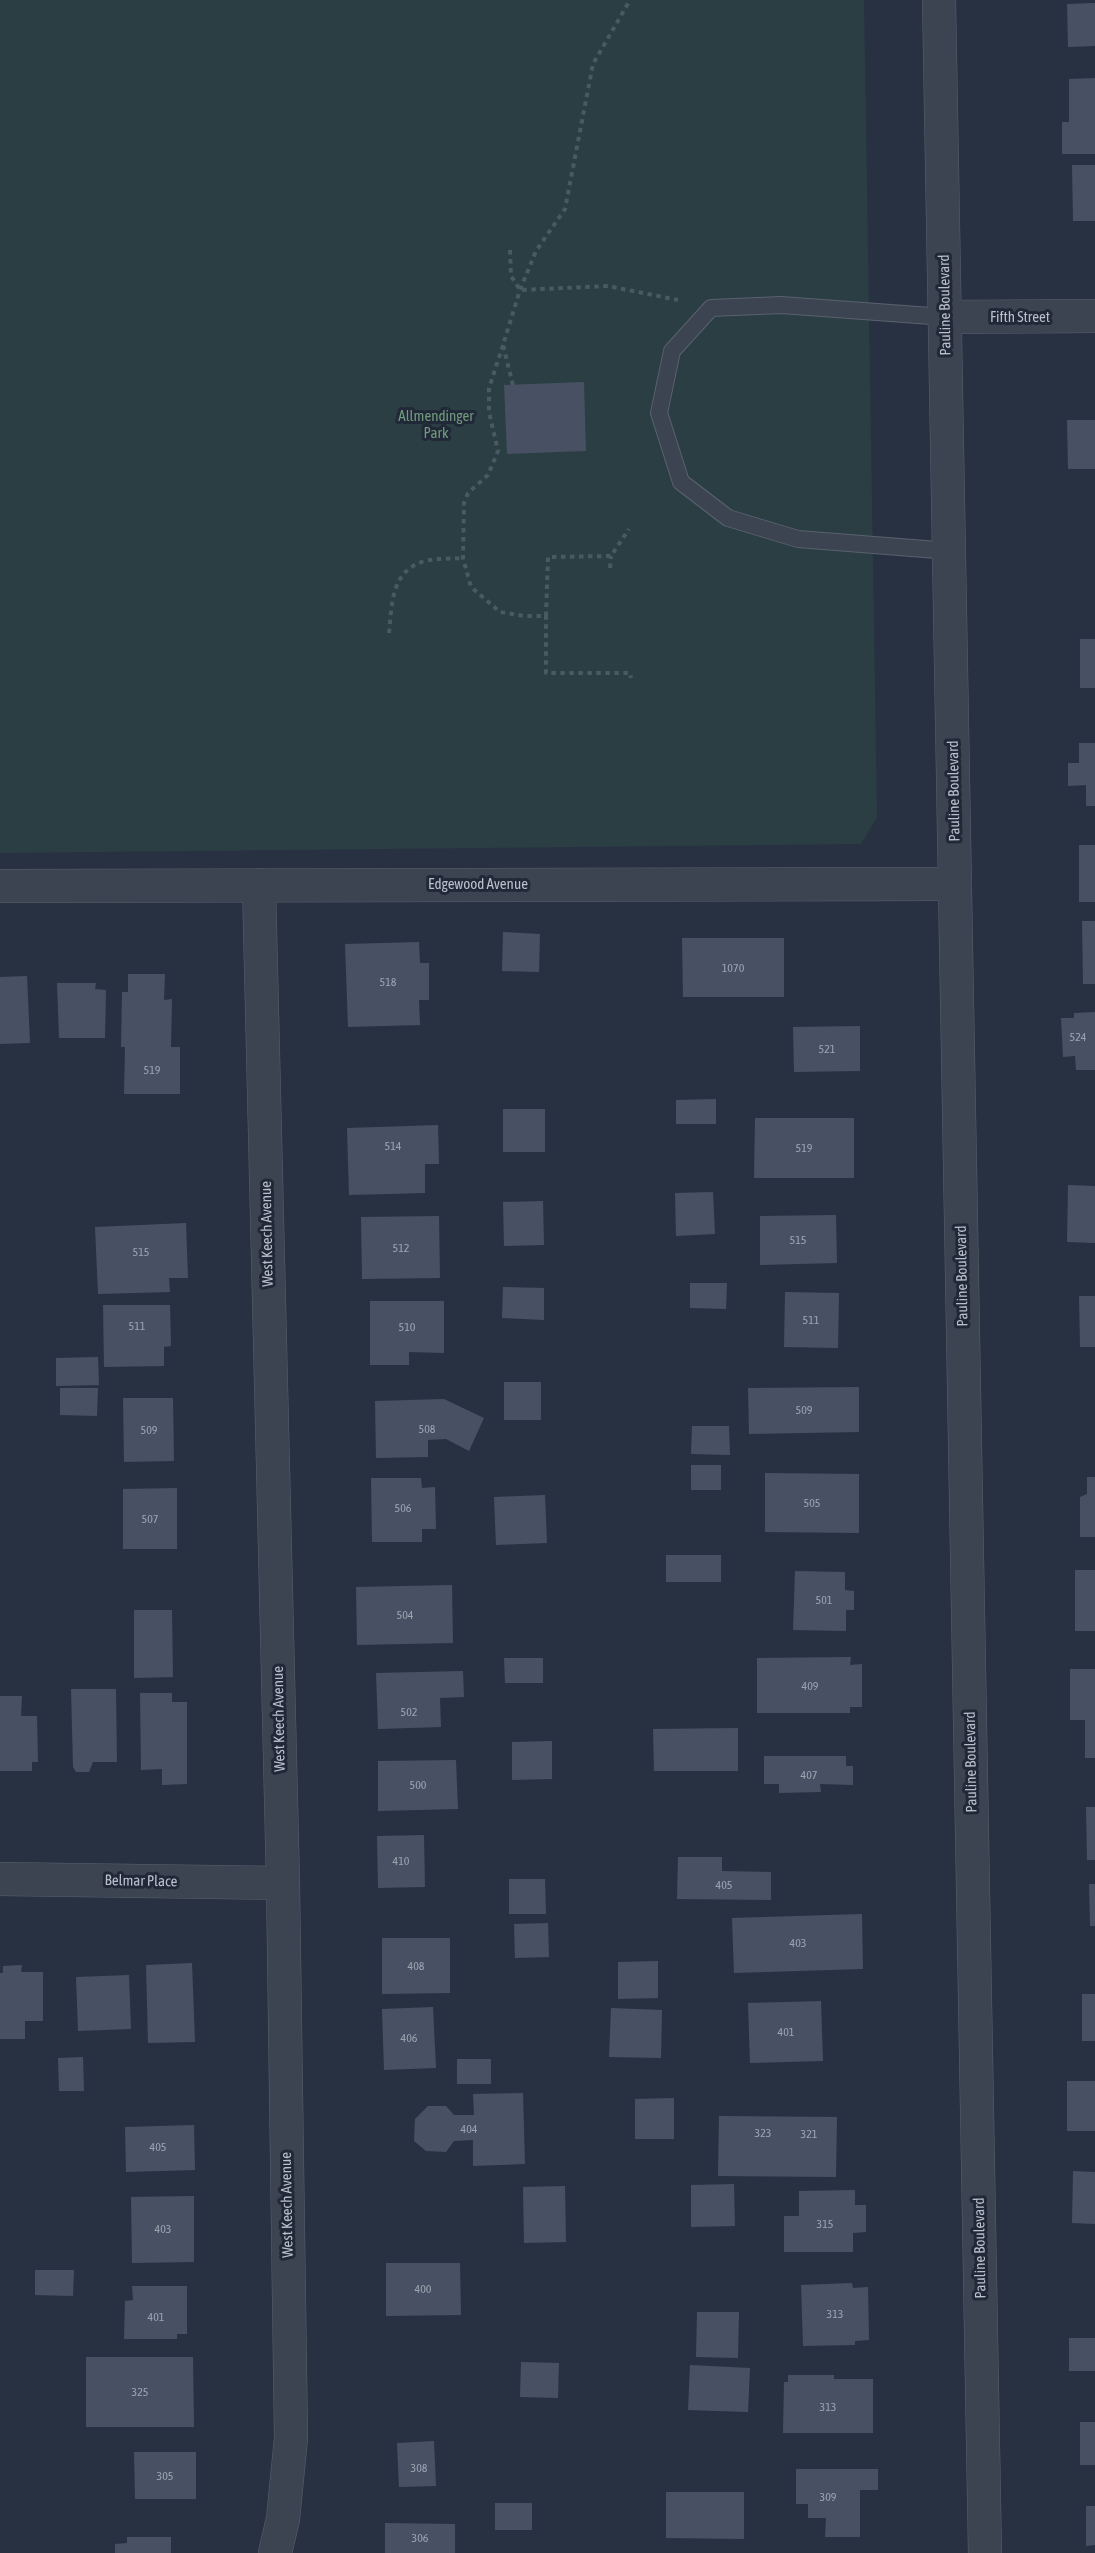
<!DOCTYPE html>
<html>
<head>
<meta charset="utf-8">
<style>
	body { margin:0 }
	canvas { display:block; background:#283142 }
</style>
</head>
<body>
<canvas width="1095" height="2553"></canvas>
<script>
const ctx = document.querySelector('canvas').getContext('2d');
ctx.lineJoin = 'round';
function paint(path, color) { ctx.fillStyle = color; ctx.fill(path, 'evenodd'); }
function strokePath(path, color, width, dash) { ctx.strokeStyle = color; ctx.lineWidth = width; ctx.lineCap = dash ? 'butt' : 'round'; ctx.setLineDash(dash || []); ctx.stroke(path); }
function write(font, color, halo, rows, align = 'center') {
  ctx.font = font + ' "Asap Condensed",sans-serif'; ctx.lineWidth = 6; ctx.setLineDash([]); ctx.textBaseline = 'middle'; ctx.strokeStyle = halo; ctx.fillStyle = color; for (const [text, x, y, turn = 0] of rows) {
    ctx.save(); ctx.translate(x, y); ctx.rotate((+turn || 0) * Math.PI / 180); ctx.textAlign = isNaN(turn) ? turn : align; if (halo) ctx.strokeText(text, 0, 0); ctx.fillText(text, 0, 0); ctx.restore();
  }
}
const green = new Path2D(`
	M 0,0 L 864,0 L 877,817 L 861,844 L 0,853 Z`);
const building = new Path2D(`
	M 1095,3 L 1095,46 L 1068,47 L 1067,4 Z
	M 1095,78 L 1095,154 L 1062,154 L 1062,122 L 1069,122 L 1069,79 Z
	M 1072,165 L 1095,165 L 1095,221 L 1073,221 Z
	M 584,382 L 586,451 L 507,454 L 504,385 Z
	M 1067,420 L 1095,420 L 1095,469 L 1068,469 Z
	M 1080,639 L 1095,639 L 1095,688 L 1080,688 Z
	M 1079,743 L 1095,743 L 1095,806 L 1086,806 L 1086,785 L 1068,786 L 1068,763 L 1079,763 Z
	M 1079,845 L 1095,845 L 1095,902 L 1079,902 Z
	M 1082,921 L 1095,921 L 1095,984 L 1083,984 Z
	M 503,932 L 540,934 L 539,972 L 502,971 Z
	M 682,938 L 784,938 L 784,997 L 683,997 Z
	M 419,942 L 420,963 L 429,963 L 429,1000 L 419,1000 L 420,1025 L 348,1027 L 345,944 Z
	M 128,974 L 165,974 L 164,1000 L 172,999 L 171,1047 L 180,1047 L 180,1094 L 124,1094 L 125,1047 L 121,1047 L 122,992 L 128,992 Z
	M 27,976 L 30,1043 L 0,1044 L 0,977 Z
	M 57,983 L 96,983 L 95,989 L 106,990 L 105,1038 L 59,1038 Z
	M 1095,1012 L 1095,1070 L 1076,1070 L 1075,1056 L 1063,1057 L 1061,1018 L 1074,1018 L 1074,1013 Z
	M 860,1026 L 860,1071 L 794,1072 L 793,1027 Z
	M 716,1099 L 716,1124 L 676,1124 L 676,1100 Z
	M 503,1109 L 545,1109 L 545,1152 L 503,1152 Z
	M 755,1118 L 854,1118 L 854,1178 L 754,1178 Z
	M 438,1125 L 439,1164 L 425,1164 L 425,1193 L 349,1195 L 347,1128 Z
	M 1068,1185 L 1095,1186 L 1095,1243 L 1067,1242 Z
	M 713,1192 L 715,1234 L 676,1236 L 675,1193 Z
	M 543,1201 L 544,1245 L 504,1246 L 503,1202 Z
	M 836,1215 L 837,1263 L 760,1265 L 760,1216 Z
	M 439,1216 L 440,1278 L 362,1279 L 361,1217 Z
	M 186,1223 L 188,1278 L 169,1278 L 170,1292 L 98,1294 L 95,1227 Z
	M 690,1283 L 727,1283 L 726,1309 L 690,1308 Z
	M 503,1287 L 544,1288 L 544,1320 L 502,1318 Z
	M 785,1292 L 839,1293 L 838,1348 L 784,1347 Z
	M 1079,1296 L 1095,1296 L 1095,1347 L 1080,1347 Z
	M 370,1301 L 444,1301 L 444,1353 L 409,1352 L 409,1365 L 370,1365 Z
	M 103,1305 L 170,1305 L 171,1346 L 164,1347 L 164,1366 L 104,1367 Z
	M 98,1357 L 99,1385 L 56,1386 L 56,1358 Z
	M 504,1382 L 541,1382 L 541,1420 L 504,1420 Z
	M 859,1387 L 859,1432 L 749,1434 L 748,1388 Z
	M 60,1388 L 98,1388 L 97,1416 L 60,1415 Z
	M 123,1398 L 173,1398 L 174,1461 L 124,1462 Z
	M 444,1399 L 484,1418 L 469,1451 L 446,1439 L 428,1440 L 428,1457 L 376,1458 L 375,1401 Z
	M 692,1426 L 729,1426 L 730,1455 L 691,1454 Z
	M 691,1465 L 721,1465 L 721,1490 L 691,1490 Z
	M 765,1473 L 859,1474 L 859,1533 L 765,1532 Z
	M 1087,1477 L 1095,1477 L 1095,1537 L 1080,1537 L 1080,1497 L 1087,1494 Z
	M 371,1478 L 421,1478 L 422,1488 L 435,1487 L 436,1529 L 422,1529 L 422,1542 L 372,1542 Z
	M 177,1488 L 177,1549 L 123,1549 L 123,1489 Z
	M 545,1495 L 547,1543 L 496,1545 L 494,1497 Z
	M 666,1555 L 721,1555 L 721,1582 L 666,1582 Z
	M 1075,1570 L 1095,1570 L 1095,1631 L 1075,1631 Z
	M 795,1571 L 845,1572 L 845,1590 L 854,1591 L 854,1610 L 846,1610 L 846,1631 L 793,1630 Z
	M 452,1585 L 453,1643 L 357,1645 L 356,1587 Z
	M 134,1610 L 172,1610 L 173,1677 L 134,1678 Z
	M 851,1657 L 850,1665 L 862,1664 L 862,1707 L 850,1707 L 850,1713 L 757,1713 L 757,1658 Z
	M 504,1658 L 543,1658 L 543,1683 L 505,1683 Z
	M 1070,1669 L 1095,1669 L 1095,1758 L 1085,1758 L 1085,1720 L 1070,1720 Z
	M 463,1671 L 464,1697 L 440,1698 L 441,1727 L 378,1729 L 376,1673 Z
	M 71,1689 L 116,1689 L 117,1762 L 93,1762 L 89,1772 L 76,1772 L 73,1767 Z
	M 140,1693 L 172,1693 L 172,1702 L 187,1702 L 187,1784 L 162,1785 L 162,1769 L 141,1770 Z
	M 0,1696 L 22,1696 L 21,1716 L 37,1716 L 38,1762 L 32,1762 L 32,1771 L 0,1771 Z
	M 738,1728 L 738,1771 L 654,1771 L 653,1729 Z
	M 552,1741 L 552,1779 L 512,1780 L 512,1742 Z
	M 764,1756 L 846,1756 L 846,1766 L 853,1766 L 853,1785 L 820,1784 L 821,1792 L 779,1793 L 779,1784 L 764,1784 Z
	M 456,1760 L 458,1809 L 378,1811 L 378,1761 Z
	M 1086,1807 L 1095,1807 L 1095,1860 L 1087,1860 Z
	M 424,1835 L 425,1887 L 378,1888 L 377,1836 Z
	M 678,1857 L 722,1857 L 722,1871 L 771,1872 L 771,1900 L 677,1899 Z
	M 509,1879 L 545,1879 L 546,1914 L 509,1914 Z
	M 1089,1884 L 1095,1884 L 1095,1926 L 1090,1926 Z
	M 862,1914 L 863,1969 L 734,1973 L 732,1918 Z
	M 548,1923 L 549,1957 L 515,1958 L 514,1924 Z
	M 382,1938 L 450,1938 L 450,1993 L 382,1994 Z
	M 658,1961 L 658,1998 L 618,1999 L 618,1962 Z
	M 192,1963 L 195,2042 L 148,2043 L 146,1965 Z
	M 22,1965 L 21,1972 L 43,1972 L 43,2021 L 25,2021 L 25,2039 L 0,2039 L 0,1973 L 3,1973 L 3,1966 Z
	M 129,1975 L 131,2029 L 78,2031 L 76,1977 Z
	M 1082,1994 L 1095,1994 L 1095,2041 L 1082,2041 Z
	M 821,2001 L 823,2061 L 750,2063 L 748,2003 Z
	M 433,2007 L 436,2068 L 384,2070 L 382,2009 Z
	M 611,2008 L 662,2010 L 661,2058 L 609,2057 Z
	M 83,2057 L 84,2091 L 59,2091 L 58,2058 Z
	M 457,2059 L 491,2059 L 491,2084 L 457,2084 Z
	M 1067,2081 L 1095,2081 L 1095,2131 L 1067,2131 Z
	M 523,2093 L 525,2164 L 473,2166 L 473,2140 L 454,2141 L 446,2152 L 426,2151 L 414,2141 L 415,2119 L 428,2106 L 446,2106 L 454,2115 L 474,2115 L 473,2094 Z
	M 674,2098 L 674,2139 L 635,2139 L 635,2099 Z
	M 719,2116 L 837,2117 L 836,2177 L 718,2176 Z
	M 194,2125 L 195,2170 L 126,2172 L 125,2127 Z
	M 1073,2171 L 1095,2172 L 1095,2224 L 1072,2223 Z
	M 734,2184 L 735,2226 L 691,2227 L 691,2185 Z
	M 565,2186 L 566,2242 L 524,2243 L 523,2187 Z
	M 855,2190 L 855,2205 L 866,2205 L 866,2232 L 853,2233 L 853,2252 L 784,2252 L 784,2216 L 799,2216 L 799,2191 Z
	M 194,2196 L 194,2262 L 132,2263 L 131,2197 Z
	M 386,2263 L 460,2263 L 461,2315 L 386,2316 Z
	M 35,2270 L 74,2270 L 73,2296 L 35,2295 Z
	M 852,2283 L 853,2288 L 868,2287 L 869,2340 L 855,2341 L 855,2345 L 803,2346 L 801,2285 Z
	M 132,2286 L 187,2286 L 187,2334 L 177,2334 L 177,2339 L 124,2339 L 125,2301 L 133,2300 Z
	M 697,2312 L 739,2312 L 738,2358 L 696,2357 Z
	M 1069,2338 L 1095,2338 L 1095,2371 L 1069,2371 Z
	M 86,2357 L 193,2357 L 194,2427 L 86,2427 Z
	M 521,2362 L 559,2363 L 558,2398 L 520,2397 Z
	M 690,2365 L 750,2368 L 748,2412 L 688,2410 Z
	M 788,2375 L 834,2375 L 834,2379 L 873,2379 L 873,2433 L 783,2433 L 784,2382 L 788,2382 Z
	M 1080,2422 L 1095,2422 L 1095,2465 L 1080,2465 Z
	M 434,2441 L 436,2486 L 399,2487 L 397,2443 Z
	M 134,2452 L 196,2452 L 196,2499 L 135,2499 Z
	M 796,2469 L 878,2469 L 878,2490 L 860,2490 L 860,2537 L 825,2537 L 826,2518 L 808,2518 L 808,2504 L 796,2504 Z
	M 666,2492 L 744,2492 L 744,2539 L 666,2538 Z
	M 495,2503 L 532,2503 L 532,2530 L 495,2530 Z
	M 1086,2506 L 1095,2506 L 1095,2545 L 1086,2546 Z
	M 385,2523 L 455,2524 L 455,2553 L 385,2553 Z
	M 127,2537 L 171,2537 L 171,2553 L 115,2553 L 115,2544 L 127,2543 Z`);
const path = new Path2D(`
	M 510,250 L 511,276 L 520,290 L 608,286 L 678,300
	M 503,345 L 489,388 L 489,412 L 498,451 L 488,475 L 468,493 L 464,503 L 463,558 L 471,587 L 500,612 L 524,616 L 546,616 L 546,673 L 630,673 L 631,678
	M 513,385 L 503,345 L 520,290 L 536,251 L 565,209 L 593,64 L 630,0
	M 610,568 L 611,556
	M 546,616 L 548,557 L 611,556 L 629,529
	M 389,633 C 392,604 391,570 425,561 C 437,558 451,559 463,558`);
const service = new Path2D(`
	M 945,317 L 781,305 L 711,308 L 672,351 L 659,413 L 681,482 L 728,518 L 798,539 L 950,551`);
const minor = new Path2D(`
	M 945,317 L 1095,316
	M 259,885 L 283,1883 L 291,2438 L 283,2519 L 275,2553
	M 0,886 L 955,884
	M 0,1879 L 283,1883`);
const tertiary = new Path2D(`
	M 939,0 L 985,2553`);
const numberNames = [
	["1070",733,968],
	["518",388,982],
	["524",1078,1037],
	["521",827,1049],
	["519",152,1070],
	["514",393,1146],
	["519",804,1148],
	["515",798,1240],
	["512",401,1248],
	["515",141,1252],
	["511",811,1320],
	["511",137,1326],
	["510",407,1327],
	["509",804,1410],
	["508",427,1429],
	["509",149,1430],
	["505",812,1503],
	["506",403,1508],
	["507",150,1519],
	["501",824,1600],
	["504",405,1615],
	["409",810,1686],
	["502",409,1712],
	["407",809,1775],
	["500",418,1785],
	["410",401,1861],
	["405",724,1885],
	["403",798,1943],
	["408",416,1966],
	["401",786,2032],
	["406",409,2038],
	["404",469,2129],
	["323",763,2133],
	["321",809,2134],
	["405",158,2147],
	["315",825,2224],
	["403",163,2229],
	["400",423,2289],
	["313",835,2314],
	["401",156,2317],
	["325",140,2392],
	["313",828,2407],
	["308",419,2468],
	["305",165,2476],
	["309",828,2497],
	["306",420,2538]
];
const streetNames = [
	["Pauline Boulevard",945,305,-91],
	["Fifth Street",1020,317],
	["Pauline Boulevard",954,791,-91],
	["Edgewood Avenue",478,884],
	["West Keech Avenue",267,1234,-91],
	["Pauline Boulevard",962,1276,-91],
	["West Keech Avenue",279,1719,-91],
	["Pauline Boulevard",971,1762,-91],
	["Belmar Place",141,1881,1],
	["West Keech Avenue",287,2205,-91],
	["Pauline Boulevard",980,2248,-91]
];
const parkNames = [
	["Allmendinger",436,416],
	["Park",436,433]
];
paint(green, '#2a3e43');
paint(building, '#475163');
strokePath(service, '#5a616f', 18);
strokePath(minor, '#5a616f', 34);
strokePath(tertiary, '#5a616f', 34);
strokePath(path, '#485b5f', 4, [4.5, 4.5]);
strokePath(service, '#3c4351', 16);
strokePath(minor, '#3c4351', 33);
strokePath(tertiary, '#3c4351', 33);
write('12px', '#9ca4b1', null, numberNames);
write('15px', '#b9bfcb', '#212837', streetNames);
write('15px', '#719b7e', '#212837', parkNames);
</script>
</body>
</html>
